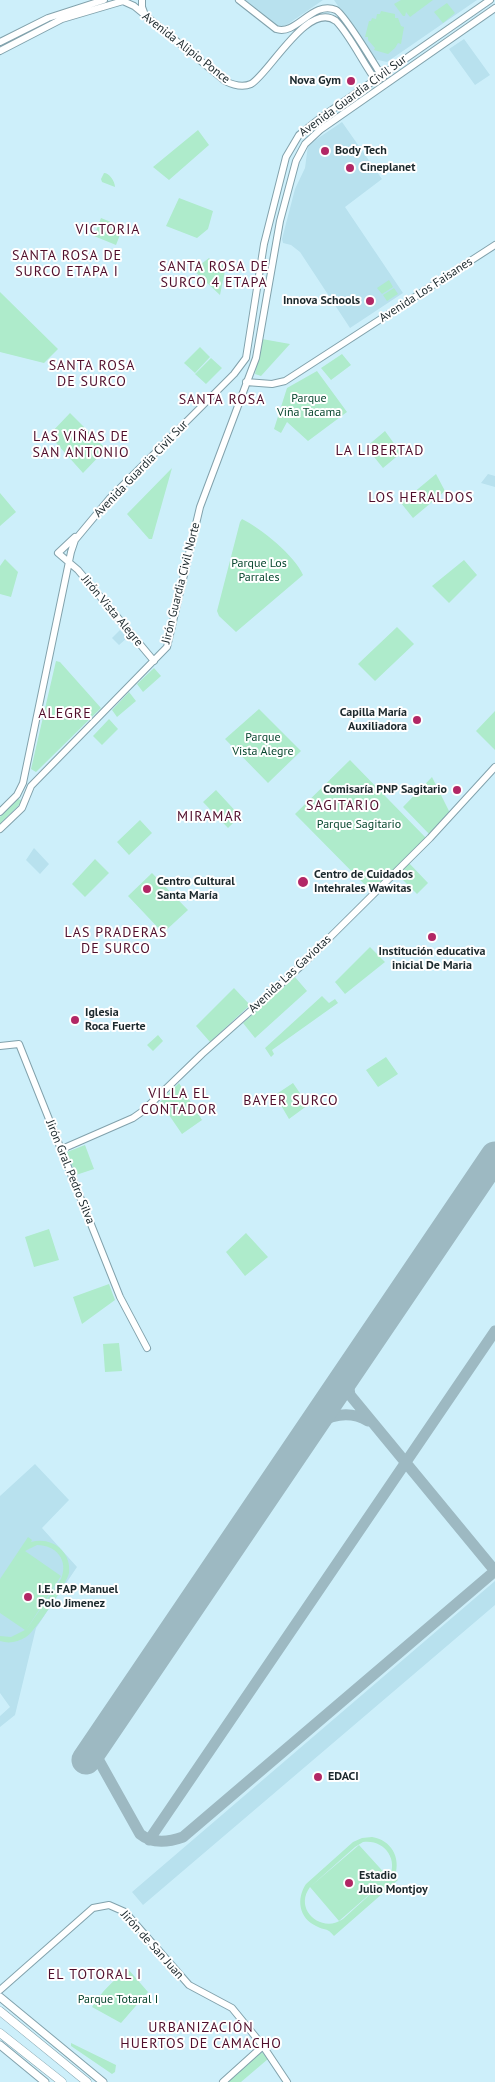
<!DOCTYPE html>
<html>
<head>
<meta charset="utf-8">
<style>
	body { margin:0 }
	canvas { display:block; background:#cdeffa }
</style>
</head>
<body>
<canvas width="495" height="2082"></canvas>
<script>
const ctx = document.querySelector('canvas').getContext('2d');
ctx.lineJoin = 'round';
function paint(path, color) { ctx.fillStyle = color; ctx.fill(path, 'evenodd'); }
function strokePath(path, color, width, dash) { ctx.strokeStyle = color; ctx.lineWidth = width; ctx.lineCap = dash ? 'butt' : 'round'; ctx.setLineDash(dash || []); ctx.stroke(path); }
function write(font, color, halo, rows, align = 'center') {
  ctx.font = font + ' "PT Sans",sans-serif'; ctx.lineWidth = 4; ctx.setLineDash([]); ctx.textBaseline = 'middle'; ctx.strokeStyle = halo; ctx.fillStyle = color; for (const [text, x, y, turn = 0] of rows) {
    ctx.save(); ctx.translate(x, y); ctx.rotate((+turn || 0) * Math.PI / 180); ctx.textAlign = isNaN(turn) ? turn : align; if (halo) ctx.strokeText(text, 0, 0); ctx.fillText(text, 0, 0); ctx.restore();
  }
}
const built = new Path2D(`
	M 243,0 L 323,0 L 288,24 L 278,28 Z
	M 334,0 L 477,0 L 387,62 L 374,59 Z
	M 464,39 L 490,75 L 475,85 L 449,49 Z
	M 342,122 L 382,179 L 345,207 L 403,293 L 350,328 L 300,252 L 291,245 L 283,243 L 282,239 L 295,189 L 305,168 L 308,145 Z
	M 488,474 L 495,476 L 495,487 L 481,483 Z
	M 120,630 L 127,638 L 119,645 L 112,638 Z
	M 34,848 L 49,864 L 40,874 L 26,860 Z
	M 35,1464 L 69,1500 L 42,1528 L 77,1567 L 36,1628 L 15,1715 L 0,1727 L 0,1716 L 10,1707 L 0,1693 L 0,1496 Z
	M 495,1581 L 495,1605 L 143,1905 L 132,1892 Z`);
const green = new Path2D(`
	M 401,0 L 433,0 L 410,17 L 406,12 L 405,16 L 403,16 L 394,4 Z
	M 447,3 L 455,13 L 443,23 L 434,12 Z
	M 381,11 L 395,14 L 395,18 L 398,18 L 401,26 L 404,27 L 401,44 L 398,43 L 395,48 L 388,54 L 374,50 L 375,48 L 368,40 L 368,37 L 365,37 L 369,21 L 371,21 L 372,18 L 376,19 L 377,14 L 380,14 Z
	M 198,130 L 209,145 L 169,180 L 153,167 Z
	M 104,173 C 109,173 115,181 115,187 L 102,182 L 101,179 Z
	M 179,198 L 213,211 L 208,229 L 197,238 L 166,226 Z
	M 101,218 L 123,227 L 116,245 L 94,236 Z
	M 209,258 L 214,263 L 226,266 L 220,295 L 193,270 Z
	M 389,280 L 393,287 L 382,294 L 377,288 Z
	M 394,288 L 398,294 L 387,301 L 383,295 Z
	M 0,292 L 58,349 L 44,363 L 0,352 Z
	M 262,339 L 290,344 L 261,376 L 255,374 Z
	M 200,347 L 210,357 L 195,373 L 184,363 Z
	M 342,354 L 351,365 L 331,380 L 321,368 Z
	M 211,358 L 222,368 L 206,384 L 195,374 Z
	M 317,371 L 347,412 L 308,441 L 287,422 L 281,433 L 274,429 L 287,388 Z
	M 70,413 L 106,449 L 83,473 L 49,435 Z
	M 385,431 L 401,453 L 383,468 L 366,447 Z
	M 172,468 L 152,539 L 149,539 L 127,514 Z
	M 436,474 L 445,491 L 413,518 L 401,503 Z
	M 0,493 L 16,512 L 0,526 Z
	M 242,519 C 261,528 295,556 303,575 L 236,632 L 219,616 L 217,611 L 240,522 Z
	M 5,559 L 18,572 L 11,597 L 0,594 L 0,566 Z
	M 464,560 L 477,575 L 449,603 L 432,586 Z
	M 397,627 L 414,644 L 375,681 L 358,664 Z
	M 56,661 L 60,662 L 101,708 L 36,772 L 31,769 Z
	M 154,668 L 161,676 L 143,692 L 137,684 Z
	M 129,692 L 136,701 L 117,717 L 112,710 Z
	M 259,709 L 301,751 L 268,783 L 225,739 Z
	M 495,711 L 495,750 L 476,731 Z
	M 109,719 L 118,729 L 102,745 L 93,736 Z
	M 350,760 L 427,839 L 372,892 L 295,814 Z
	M 432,777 L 450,813 L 430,835 L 403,807 Z
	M 216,790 L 240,816 L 228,828 L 203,802 Z
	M 18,799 L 21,800 L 21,803 L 0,824 L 0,817 Z
	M 140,820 L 152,833 L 129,855 L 117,842 Z
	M 95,859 L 109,873 L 85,897 L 72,884 Z
	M 409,863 L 428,883 L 417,894 L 397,874 Z
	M 152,873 L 188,910 L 163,933 L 128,896 Z
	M 370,947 L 385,962 L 345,994 L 335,982 Z
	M 295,977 L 307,991 L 255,1038 L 243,1023 Z
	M 234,988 L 250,1005 L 210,1042 L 196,1026 Z
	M 322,996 L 329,1003 L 335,999 L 338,1003 L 272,1050 L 274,1054 L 271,1057 L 265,1048 Z
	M 158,1035 L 163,1041 L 153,1051 L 147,1045 Z
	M 386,1057 L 398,1074 L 378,1087 L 366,1070 Z
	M 179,1083 L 202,1120 L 182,1134 L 160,1102 Z
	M 293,1083 L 308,1105 L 289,1119 L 275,1095 Z
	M 85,1145 L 94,1169 L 76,1175 L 67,1152 Z
	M 49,1229 L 59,1260 L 34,1267 L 25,1237 Z
	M 246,1233 L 268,1257 L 245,1276 L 226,1252 Z
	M 109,1284 L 115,1300 L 82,1324 L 73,1297 Z
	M 119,1343 L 122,1371 L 105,1372 L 103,1344 Z
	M 28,1537 L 32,1540 L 31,1542 C 51,1536 72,1551 69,1573 C 67,1583 35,1632 26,1637 C 18,1642 9,1644 0,1641 L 0,1636 L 11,1637 L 25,1630 L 0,1613 L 0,1579 ZM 37,1545 C 56,1545 69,1560 61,1579 L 26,1630 L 61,1576 L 25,1551 Z
	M 372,1837 C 391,1840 401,1857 395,1876 L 398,1880 L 334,1936 C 327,1927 325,1931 316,1926 C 299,1918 296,1899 306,1884 L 353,1842 L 362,1838 ZM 363,1842 C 384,1839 399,1859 389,1878 L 359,1845 L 310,1887 L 355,1847 ZM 387,1879 L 343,1919 C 322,1934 293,1910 310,1887 L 339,1921 Z
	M 128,1969 L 148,1992 L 121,2023 L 92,2007 C 102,1991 113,1981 128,1969 Z
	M 71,2043 L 116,2065 L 115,2072 L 112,2074 L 71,2046 Z
	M 262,2052 L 268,2059 L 241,2082 L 227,2082 Z`);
const taxiway = new Path2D(`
	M 352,1366 L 348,1383 L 350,1395 L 495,1571
	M 329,1399 L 341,1393 L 350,1395
	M 303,1438 C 317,1417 346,1408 368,1421
	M 93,1750 L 140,1834 C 152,1844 169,1842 183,1837 L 495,1571
	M 149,1840 L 495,1331`);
const runway = new Path2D(`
	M 86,1760 L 495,1156`);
const secondary = new Path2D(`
	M 142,0 L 142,7 L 145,15
	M 239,0 L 276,29 C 297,36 312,0 336,10 C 345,15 375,65 383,78
	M 0,42 L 48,18 L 104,0
	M 0,51 L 62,19 L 123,1 L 134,6 L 225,81 C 233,85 242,88 251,84 C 269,74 308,0 336,21 C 350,35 364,65 377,82
	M 246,382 L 272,384 L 285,381 L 495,245
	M 75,537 L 58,553 L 78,570 L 154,661
	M 0,812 L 17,795 L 23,783 L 71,552 L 75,540 L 110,498 L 234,374 L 246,358 L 264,244 L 286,157 L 299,135 L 323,116 L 490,0
	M 0,829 L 22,808 L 31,786 L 167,647 L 200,507 L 256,358 L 280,221 L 296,161 L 305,144 L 320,130 L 495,8
	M 0,1046 L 19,1044 L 120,1297 L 147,1348
	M 62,1149 L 133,1118 L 143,1111 L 202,1054 L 301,966 L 430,838 L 495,767
	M 0,1990 L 93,1908 L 109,1905 L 125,1912 L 189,1985 L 232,2008 L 263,2046 L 287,2082
	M 223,2082 L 263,2046`);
const primary = new Path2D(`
	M 0,1997 L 103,2082
	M 0,2045 L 45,2082`);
const highway = new Path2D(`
	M 0,2011 L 87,2082
	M 0,2033 L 62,2082`);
const markers = [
	[351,81,5,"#b22765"],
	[325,151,5,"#b22765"],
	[350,168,5,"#b22765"],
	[370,301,5,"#b22765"],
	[417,720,5,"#b22765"],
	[457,790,5,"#b22765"],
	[303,882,6,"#b22765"],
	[147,889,5,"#b22765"],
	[432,937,5,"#b22765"],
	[75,1020,5,"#b22765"],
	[28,1597,5,"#b22765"],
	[318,1777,5,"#b22765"],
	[349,1883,5,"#b22765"]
];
const streetNames = [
	["Avenida Alipio Ponce",186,48,38],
	["Avenida Guardia Civil Sur",353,96,-36],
	["Avenida Los Faisanes",426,290,-33],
	["Avenida Guardia Civil Sur",141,469,-46],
	["Jirón Guardia Civil Norte",181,583,-76],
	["Jirón Vista Alegre",112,611,50],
	["Avenida Las Gaviotas",290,974,-43],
	["Jirón Gral. Pedro Silva",70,1172,68],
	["Jirón de San Juan",152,1945,48]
];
const poiNames = [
	["Nova Gym",341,81,"right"],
	["Body Tech",335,151],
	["Cineplanet",360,168],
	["Innova Schools",360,301,"right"],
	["Capilla María",407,713,"right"],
	["Auxiliadora",407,727,"right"],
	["Comisaría PNP Sagitario",447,790,"right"],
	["Centro de Cuidados",314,875],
	["Intehrales Wawitas",314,889],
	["Centro Cultural",157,882],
	["Santa María",157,896],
	["Institución educativa",432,952,"center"],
	["inicial De Maria",432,966,"center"],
	["Iglesia",85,1013],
	["Roca Fuerte",85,1027],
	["I.E. FAP Manuel",38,1590],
	["Polo Jimenez",38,1604],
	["EDACI",328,1777],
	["Estadio",359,1876],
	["Julio Montjoy",359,1890]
];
const parkNames = [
	["Parque",309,399],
	["Viña Tacama",309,413],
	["Parque Los",259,564],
	["Parrales",259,578],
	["Parque",263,738],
	["Vista Alegre",263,752],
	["Parque Sagitario",359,825],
	["Parque Totaral I",118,2000]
];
const neighbourhoodNames = [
	["VICTORIA",108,230],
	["SANTA ROSA DE",67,256],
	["SURCO ETAPA I",67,272],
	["SANTA ROSA DE",214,267],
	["SURCO 4 ETAPA",214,283],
	["SANTA ROSA",92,366],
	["DE SURCO",92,382],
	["SANTA ROSA",222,400],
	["LAS VIÑAS DE",81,437],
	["SAN ANTONIO",81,453],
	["LA LIBERTAD",380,451],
	["LOS HERALDOS",421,498],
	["ALEGRE",65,714],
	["SAGITARIO",343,806],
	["MIRAMAR",210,817],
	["LAS PRADERAS",116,933],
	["DE SURCO",116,949],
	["VILLA EL",179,1094],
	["CONTADOR",179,1110],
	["BAYER SURCO",291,1101],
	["EL TOTORAL I",95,1975],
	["URBANIZACIÓN",201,2028],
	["HUERTOS DE CAMACHO",201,2044]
];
paint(built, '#b8e1ee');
paint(green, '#aeebcb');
strokePath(taxiway, '#9db9c2', 11);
strokePath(runway, '#9db9c2', 29);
strokePath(secondary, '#82a2ac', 8);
strokePath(primary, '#82a2ac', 9);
strokePath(highway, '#82a2ac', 9);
strokePath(secondary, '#fff', 6);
strokePath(primary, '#fff', 7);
strokePath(highway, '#fff', 8);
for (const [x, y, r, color] of markers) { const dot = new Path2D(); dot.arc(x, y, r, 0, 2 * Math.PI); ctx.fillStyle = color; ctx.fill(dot); strokePath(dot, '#fff', 2); }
write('12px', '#1c292d', '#fff', streetNames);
write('bold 12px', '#1c292d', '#fff', poiNames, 'left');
write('12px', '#07462e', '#fff', parkNames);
ctx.letterSpacing = '1px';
write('14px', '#500e2b', '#fff', neighbourhoodNames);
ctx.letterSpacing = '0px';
</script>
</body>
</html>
